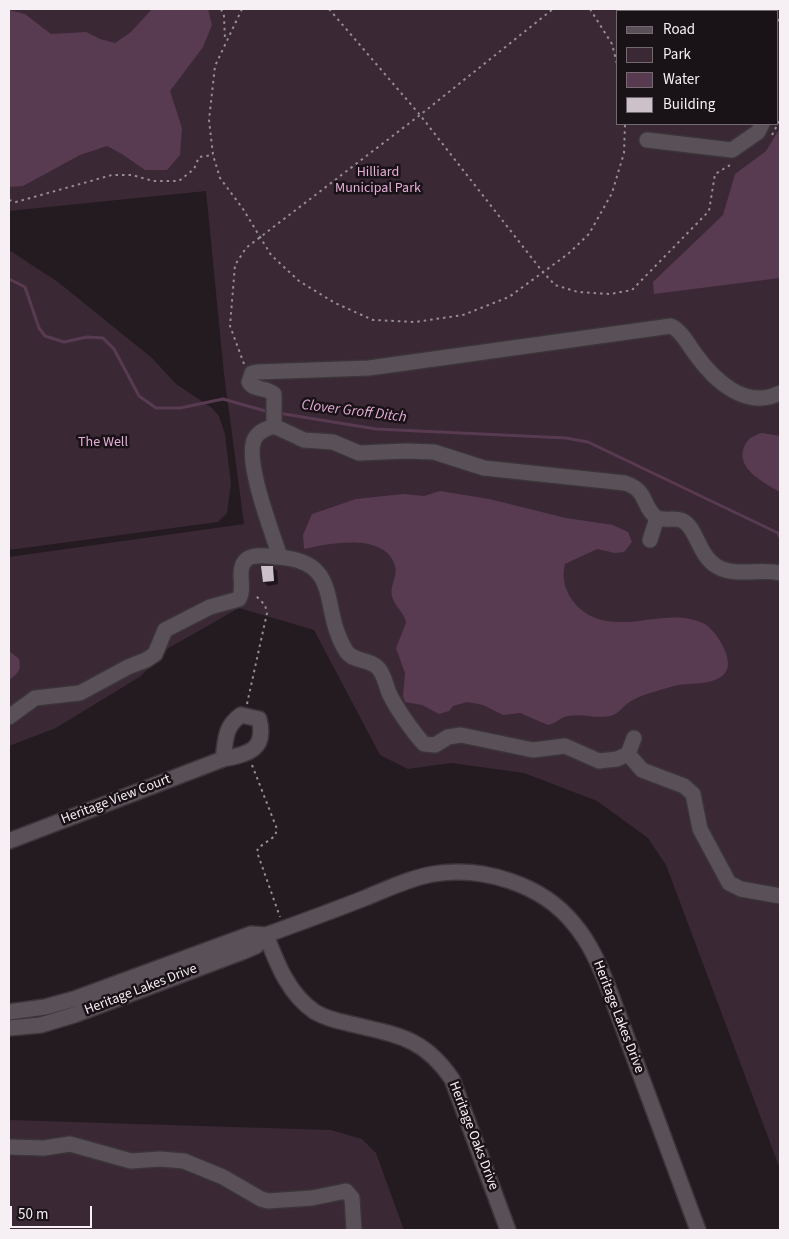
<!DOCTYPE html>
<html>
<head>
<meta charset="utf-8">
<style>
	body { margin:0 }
	#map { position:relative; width:789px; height:1239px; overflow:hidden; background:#231b20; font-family:"Source Sans 3",sans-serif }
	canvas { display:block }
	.frame { position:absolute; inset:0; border:10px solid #f6f0f4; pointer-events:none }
	.legend { position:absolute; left:616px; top:10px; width:162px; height:115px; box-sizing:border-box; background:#191217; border:1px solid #716b6f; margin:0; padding:6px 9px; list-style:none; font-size:15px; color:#f6f0f4 }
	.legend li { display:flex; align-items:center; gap:10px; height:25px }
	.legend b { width:25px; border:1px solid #716b6f }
	.scale { position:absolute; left:10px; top:1206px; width:82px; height:22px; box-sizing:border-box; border:2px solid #f6f0f4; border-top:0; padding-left:6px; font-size:15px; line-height:18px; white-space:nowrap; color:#f6f0f4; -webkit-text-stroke:4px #191217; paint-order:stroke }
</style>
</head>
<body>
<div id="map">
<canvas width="789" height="1239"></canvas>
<div class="frame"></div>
<ul class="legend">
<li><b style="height:6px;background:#5a5158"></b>Road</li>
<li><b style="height:14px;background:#3a2835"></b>Park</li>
<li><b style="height:14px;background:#593b51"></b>Water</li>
<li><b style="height:14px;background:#ccc1c9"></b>Building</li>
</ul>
<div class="scale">50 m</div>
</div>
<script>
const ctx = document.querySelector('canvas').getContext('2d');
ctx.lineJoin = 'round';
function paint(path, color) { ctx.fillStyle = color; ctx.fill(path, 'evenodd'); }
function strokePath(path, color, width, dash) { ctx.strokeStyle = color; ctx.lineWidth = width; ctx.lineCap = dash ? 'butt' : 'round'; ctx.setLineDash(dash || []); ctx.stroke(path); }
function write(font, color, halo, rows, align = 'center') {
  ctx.font = font + ' "Source Sans 3",sans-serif'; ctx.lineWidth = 5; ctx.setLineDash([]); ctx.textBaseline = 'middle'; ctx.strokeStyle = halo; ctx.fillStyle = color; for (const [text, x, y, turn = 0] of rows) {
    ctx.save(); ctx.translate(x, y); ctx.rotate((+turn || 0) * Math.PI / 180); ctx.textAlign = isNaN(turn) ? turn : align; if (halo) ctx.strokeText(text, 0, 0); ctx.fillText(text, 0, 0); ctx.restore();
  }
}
const green = new Path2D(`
	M 9,9 L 780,9 L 780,1169 L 666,865 L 648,838 L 597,801 L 524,773 L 451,763 L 408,769 L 380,755 L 314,630 L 239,608 L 167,649 L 141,676 L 56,728 L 9,746 L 9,557 L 244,524 L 224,374 L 206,191 L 9,211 ZM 618,11 L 778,11 L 778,124 L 618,124 Z
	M 9,250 L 58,282 L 152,358 L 176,384 L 212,408 L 219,416 L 225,434 L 231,484 L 227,513 L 218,522 L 9,550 Z
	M 9,1120 L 331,1130 L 362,1139 L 376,1153 L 404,1230 L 9,1230 Z`);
const water = new Path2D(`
	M 152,9 L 208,9 L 212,25 L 203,47 L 170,91 L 182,128 L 180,155 L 167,170 L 145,170 L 122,154 L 107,146 L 80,155 L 23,186 L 9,187 L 9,10 L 25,14 L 51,34 L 86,32 L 100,39 L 115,43 L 131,32 Z
	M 780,128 L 780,278 L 654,294 L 653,282 L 723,215 L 735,174 L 766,151 Z
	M 762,433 L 780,436 L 780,492 C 765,483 735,469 744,447 C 747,439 754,435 762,433 Z
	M 440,491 L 489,499 L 566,518 L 613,525 L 628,532 L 632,542 L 624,552 L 615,553 L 597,549 L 565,564 C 559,586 573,608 593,617 C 628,632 668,607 703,623 C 716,629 739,665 722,676 C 709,686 689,682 674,686 C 660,690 643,694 631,701 C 625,704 619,713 613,715 C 596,720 585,713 568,716 C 560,717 556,724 548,725 L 520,713 L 503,715 L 483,705 L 467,702 L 453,706 L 449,711 L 439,714 L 422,705 L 405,702 L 403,696 L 405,673 L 396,648 L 406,623 C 405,613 394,606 392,596 C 389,586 398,577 395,566 C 386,532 329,543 304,549 L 303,535 L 312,514 L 356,499 L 403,494 L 424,496 Z
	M 9,651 L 19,659 C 22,673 16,673 9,681 Z`);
const shadow = new Path2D(`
	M 273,567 L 277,571 L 278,584 L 268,586 L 264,582 Z`);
const stream = new Path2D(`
	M 9,279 L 25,287 L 39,328 L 45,336 L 64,342 L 87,337 L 103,338 L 114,349 L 139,396 L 156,408 L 180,408 L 223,399 L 269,412
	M 278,413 L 376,429 L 566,438 L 588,442 L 778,533 L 780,537`);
const building = new Path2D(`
	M 261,566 L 273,566 L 274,581 L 263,582 Z`);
const path = new Path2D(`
	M 221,9 L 224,16 L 225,40
	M 242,9 L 215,66 L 209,120 L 213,155 L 220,178 L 243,209 L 271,255 L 299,281 L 335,303 L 373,320 L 415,322 L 463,315 L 509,297 L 568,254 L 589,234 L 612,193 L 624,153 L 625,124
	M 329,9 L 420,115 L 542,271 L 555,285 L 578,292 L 610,294 L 632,290 L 709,211 L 715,174 L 732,164
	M 590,9 L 612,44 L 618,68
	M 772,9 L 773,11
	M 778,19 L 780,25
	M 772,135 L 780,120
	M 9,200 L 16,202 L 112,175 L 132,175 L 153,181 L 179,181 L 194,169 L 199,157 L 213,155
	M 244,364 L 230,326 L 235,265 L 246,248 L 420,115 L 553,9
	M 247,704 L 267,613 L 265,605 L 254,594
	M 252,765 L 277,829 L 275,836 L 258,848 L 257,852 L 280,917`);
const minor = new Path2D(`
	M 751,9 L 753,11
	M 647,140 L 732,150 L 758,132 L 762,124
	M 780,393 C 746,410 715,381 696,355 C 689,346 682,331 671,326 L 369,368 L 257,372 L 252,373 L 249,382 C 254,391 267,387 274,394 L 274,426 L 304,440 L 333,442 L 359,453 L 406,451 L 434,452 L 484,468 L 625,483 C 649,491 641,506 657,518 C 665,521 675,517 683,521 C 697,528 698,556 718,567 C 736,577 761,568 780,573
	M 274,426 C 268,428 259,431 255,438 C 243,459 273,534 280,557
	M 650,540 L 657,518
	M 9,717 L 35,698 L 80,693 L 128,667 L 146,660 L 155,654 L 165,630 L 210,607 L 239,599 C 246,587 235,569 247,559 C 254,554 269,556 277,557 C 344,561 319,608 346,651 C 354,663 370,658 379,669 C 384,675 386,685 389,693 C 396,708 413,732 424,744 L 435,745 L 448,737 L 461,735 L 533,750 L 565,746 L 599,761 L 617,759 L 628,754 L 634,738
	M 628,754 L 642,770 L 684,786 L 693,794 L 700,829 L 729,883 L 741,889 L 780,896
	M 9,841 L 223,759 C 248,754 267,750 259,719 L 241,715 C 224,727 226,740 223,759
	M 266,935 C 277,963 288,994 315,1012 C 324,1017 337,1021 347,1023 C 394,1035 422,1035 452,1079 L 508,1230
	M 9,1012 L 45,1007 L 74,999 L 251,934 L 266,935 C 299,923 332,911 365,898 C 387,889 410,878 433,874 C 483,866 542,884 574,924 C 590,943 599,964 608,987 L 698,1230
	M 9,1028 L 41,1025 L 74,1015 L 242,952 L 256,946 L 266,935
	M 9,1147 L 44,1148 L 70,1144 L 131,1161 L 160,1159 L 184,1161 L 223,1177 L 261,1199 L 268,1201 L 312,1198 L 346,1191 L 352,1198 L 354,1230`);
const parkNames = [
	["Hilliard",378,173],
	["Municipal Park",378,189],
	["The Well",103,443]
];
const streetNames = [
	["Heritage View Court",116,800,-21],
	["Heritage Lakes Drive",141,990,-21],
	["Heritage Lakes Drive",618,1017,69],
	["Heritage Oaks Drive",473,1136,69]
];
const waterNames = [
	["Clover Groff Ditch",354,412,7]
];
paint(green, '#3a2835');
paint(water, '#593b51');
paint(shadow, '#0007');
strokePath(stream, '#593b51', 3);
paint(building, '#ccc1c9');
strokePath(minor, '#3b3539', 18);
strokePath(path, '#958e92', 2, [2.5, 4]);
strokePath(minor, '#5a5158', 15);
write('14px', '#e5aed7', '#191217', parkNames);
write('14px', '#f6f0f4', '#191217', streetNames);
write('italic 15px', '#e3acd5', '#191217', waterNames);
</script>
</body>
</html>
